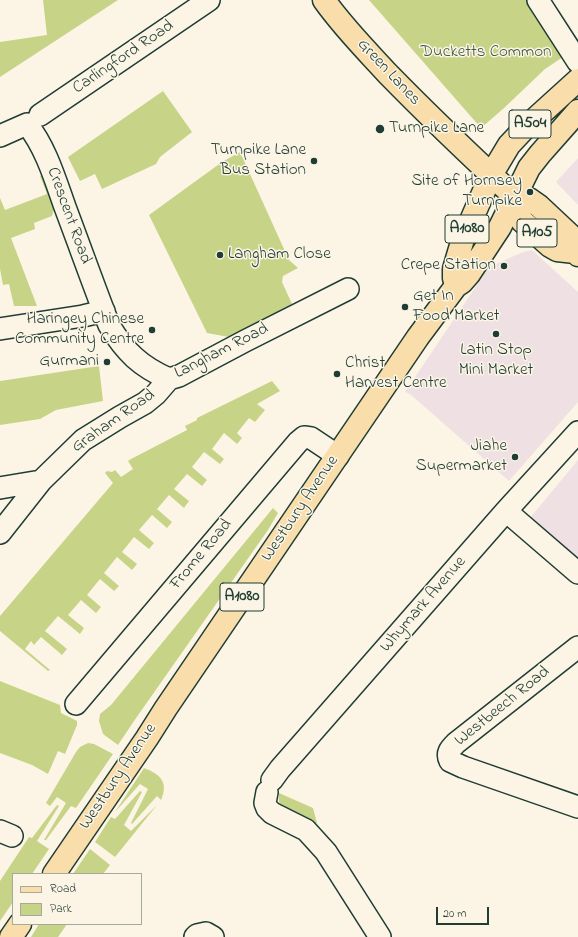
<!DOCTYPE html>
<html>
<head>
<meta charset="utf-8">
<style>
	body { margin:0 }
	#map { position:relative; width:578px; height:937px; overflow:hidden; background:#fcf5e5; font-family:"Indie Flower",sans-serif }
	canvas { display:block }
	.legend { position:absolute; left:12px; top:873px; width:130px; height:52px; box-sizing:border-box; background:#fcf5e5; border:1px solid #a4ab9e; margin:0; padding:5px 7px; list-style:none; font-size:12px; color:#1f3d34 }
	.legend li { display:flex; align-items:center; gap:8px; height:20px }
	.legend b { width:20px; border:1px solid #a4ab9e }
	.scale { position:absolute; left:436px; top:907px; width:53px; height:18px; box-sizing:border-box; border:2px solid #1f3d34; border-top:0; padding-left:5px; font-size:12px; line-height:14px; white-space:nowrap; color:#1f3d34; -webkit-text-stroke:3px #fcf5e5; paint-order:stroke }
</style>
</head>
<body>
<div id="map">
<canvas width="578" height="937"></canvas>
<ul class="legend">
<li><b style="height:5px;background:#f9ddab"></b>Road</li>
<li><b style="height:11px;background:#c7d488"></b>Park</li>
</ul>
<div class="scale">20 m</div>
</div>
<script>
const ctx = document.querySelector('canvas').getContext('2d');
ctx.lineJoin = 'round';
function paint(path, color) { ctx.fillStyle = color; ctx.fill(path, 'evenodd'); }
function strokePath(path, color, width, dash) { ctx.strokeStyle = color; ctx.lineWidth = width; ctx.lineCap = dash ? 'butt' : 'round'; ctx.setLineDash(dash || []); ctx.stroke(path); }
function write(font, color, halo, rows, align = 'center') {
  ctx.font = font + ' "Indie Flower",sans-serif'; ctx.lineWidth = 3; ctx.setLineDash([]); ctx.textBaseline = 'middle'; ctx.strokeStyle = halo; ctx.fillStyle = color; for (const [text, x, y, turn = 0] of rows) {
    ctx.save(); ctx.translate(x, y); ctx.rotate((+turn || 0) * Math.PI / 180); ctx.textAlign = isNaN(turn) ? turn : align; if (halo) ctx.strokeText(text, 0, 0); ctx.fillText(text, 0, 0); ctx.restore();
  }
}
const built = new Path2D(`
	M 578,158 L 578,205 L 556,182 Z
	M 532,250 L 578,292 L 578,402 L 509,481 L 410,394 L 405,392 L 489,267 L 523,252 Z
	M 578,460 L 578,573 L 529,519 Z`);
const green = new Path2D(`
	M 43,0 L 118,0 L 0,77 L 0,42 L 47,35 Z
	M 369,0 L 527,0 L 529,4 L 569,53 L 545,69 L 503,109 L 481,128 Z
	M 163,91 L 192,132 L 160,157 L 156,164 L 102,189 L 95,174 L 80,181 L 68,157 Z
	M 240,152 L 289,260 L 298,268 L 283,276 L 282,282 L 292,304 L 229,337 L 207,333 L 149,215 L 222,162 Z
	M 44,174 L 55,205 L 52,216 L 34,223 L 35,229 L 11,238 L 37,306 L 14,306 L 9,284 L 3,285 L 0,269 L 0,198 L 5,210 L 47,194 L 40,176 Z
	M 99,366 L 103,401 L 56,410 L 40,419 L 0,425 L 0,381 Z
	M 272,381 L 280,391 L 257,404 L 265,410 L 255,422 L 249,418 L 237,433 L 242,438 L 237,444 L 224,433 L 212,449 L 224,459 L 220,464 L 204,452 L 192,467 L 207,480 L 202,486 L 187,474 L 174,489 L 189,501 L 184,508 L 169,495 L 157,509 L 172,522 L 167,528 L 152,515 L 139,530 L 154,543 L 149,549 L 134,537 L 122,552 L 137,564 L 132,570 L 117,557 L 104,573 L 119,586 L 114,591 L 100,579 L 87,595 L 101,607 L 96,613 L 81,600 L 68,615 L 84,628 L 80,634 L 58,616 L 45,631 L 67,649 L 62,655 L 41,637 L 34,645 L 31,641 L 25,649 L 50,670 L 48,671 L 0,631 L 0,616 L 113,483 L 105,473 L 107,471 L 112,472 L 115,470 L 121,477 L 133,469 L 128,461 L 131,459 L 187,430 L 185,426 L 197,420 L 197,418 Z
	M 273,508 L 278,513 L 268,530 L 134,721 L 118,745 L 103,734 L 99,721 L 100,714 L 111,705 Z
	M 0,681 L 60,705 L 61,713 L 77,721 L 77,725 L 65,754 L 58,751 L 48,774 L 32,765 L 0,753 Z
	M 88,743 L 94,744 L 113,754 L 76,808 L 71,806 L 46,840 L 44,840 L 66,803 L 57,797 L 50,806 L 46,803 L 76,752 L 80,747 Z
	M 144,768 C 160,774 169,782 161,800 L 157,796 L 132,824 L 131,823 L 148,789 L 140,784 L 115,812 Z
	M 140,791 L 142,792 L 124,825 L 131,831 L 157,805 L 115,857 L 95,842 L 111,817 L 115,819 Z
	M 279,793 L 313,808 L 317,823 L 312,824 L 282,810 L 279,802 Z
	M 57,805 L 59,806 L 37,841 L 49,849 L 32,874 L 13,874 L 13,902 L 0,921 L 0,881 L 29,837 L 32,838 Z
	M 90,849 L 110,865 L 103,874 L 73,874 Z
	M 39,924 L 67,924 L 58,937 L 31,937 Z`);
const minor = new Path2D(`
	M 538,0 L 578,62
	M 40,115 L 209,0
	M 0,136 L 27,124 C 46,148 55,179 65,207 C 80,247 94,286 109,325 C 125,352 141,367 169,379 L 179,376 L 245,341 L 348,289
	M 0,329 L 83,316 L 104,311
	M 0,488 L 41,481
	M 506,511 L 578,573
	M 0,533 L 41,481 L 83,440 L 120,417 L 145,403 L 156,394 L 169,379
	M 578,647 L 456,743 C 450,749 446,753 450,761 L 463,767 L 578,807
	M 76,704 L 298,442 L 304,437 L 311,438 L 338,456
	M 272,780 L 280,769 L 506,511 L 578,432
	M 267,792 L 265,803 L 267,808 L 272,813 L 306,830 L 326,852 L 380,937
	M 0,831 L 12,836
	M 195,937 L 197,935 L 206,933 L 213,937`);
const major = new Path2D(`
	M 324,0 C 343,27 366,50 388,74 C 429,116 472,157 515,197 L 529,199 L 539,206 L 571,236 L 575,252
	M 515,197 L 517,212 L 522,221 L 550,246 L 557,250 L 575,252 L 578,255
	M 456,285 L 454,278 L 454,269 L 459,252 L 463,239 L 491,175 L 509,145 L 524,129 L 578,80
	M 54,874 L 147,738 L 166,708 L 418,337 L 456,286 L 462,282 L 469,274 L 500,227 L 529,168 L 540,154 L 578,111
	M 11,937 L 20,924`);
const markers = [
	[380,129,5,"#1f3d34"],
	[314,161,4,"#1f3d34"],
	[530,192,4,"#1f3d34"],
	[220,255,4,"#1f3d34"],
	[504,266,4,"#1f3d34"],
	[405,307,4,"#1f3d34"],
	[152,330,4,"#1f3d34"],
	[496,334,4,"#1f3d34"],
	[107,362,4,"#1f3d34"],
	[337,374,4,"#1f3d34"],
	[515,457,4,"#1f3d34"]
];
const shields = [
	[530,124,42],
	[467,229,44],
	[537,233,40],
	[242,597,44]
];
const shieldNames = [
	["A504",530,124],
	["A1080",467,229],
	["A105",537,233],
	["A1080",242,597]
];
const parkNames = [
	["Ducketts Common",486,53]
];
const streetNames = [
	["Carlingford Road",124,58,-34],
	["Green Lanes",388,73,47],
	["Crescent Road",68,216,70],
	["Langham Road",222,352,-27],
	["Graham Road",114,422,-35],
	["Westbury Avenue",301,509,-56],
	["Frome Road",202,555,-50],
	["Whymark Avenue",424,605,-49],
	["Westbeech Road",503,707,-39],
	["Westbury Avenue",119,777,-56]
];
const poiNames = [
	["Turnpike Lane",389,129,"left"],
	["Turnpike Lane",306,151],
	["Bus Station",306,171],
	["Site of Hornsey",522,182],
	["Turnpike",522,202],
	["Langham Close",228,255,"left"],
	["Crepe Station",496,266],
	["Get In",413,297,"left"],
	["Food Market",413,317,"left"],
	["Haringey Chinese",144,320],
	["Community Centre",144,340],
	["Latin Stop",496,351,"center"],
	["Mini Market",496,371,"center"],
	["Gurmani",99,362],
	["Christ",345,364,"left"],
	["Harvest Centre",345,384,"left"],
	["Jiahe",507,447],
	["Supermarket",507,467]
];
paint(built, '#efe1e3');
paint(green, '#c7d488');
strokePath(minor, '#1f3d34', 24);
strokePath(major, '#1f3d34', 25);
strokePath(minor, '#fcf5e5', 21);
strokePath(major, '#f9ddab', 22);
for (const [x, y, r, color] of markers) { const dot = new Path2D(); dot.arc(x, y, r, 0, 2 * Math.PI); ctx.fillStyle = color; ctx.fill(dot); strokePath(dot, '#fcf5e5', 1.5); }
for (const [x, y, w] of shields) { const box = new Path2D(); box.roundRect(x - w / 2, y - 14, w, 28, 3); ctx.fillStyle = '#fcf5e5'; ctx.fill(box); strokePath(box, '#1f3d34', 1); }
write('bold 16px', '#1f3d34', null, shieldNames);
write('17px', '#415b45', '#fcf5e5', parkNames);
write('17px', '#1f3d34', '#fcf5e5', streetNames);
write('17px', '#1f3d34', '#fcf5e5', poiNames, 'right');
</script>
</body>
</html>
